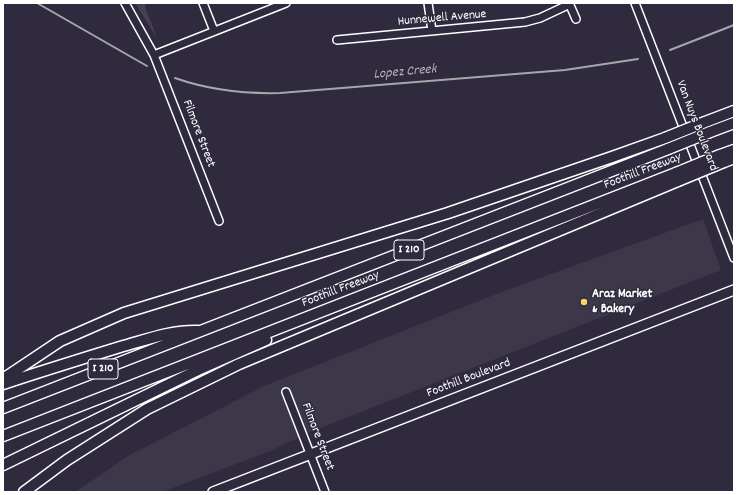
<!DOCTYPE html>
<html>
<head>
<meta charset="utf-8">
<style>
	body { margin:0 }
	#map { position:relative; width:737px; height:495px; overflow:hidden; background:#2f2a3d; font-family:Dekko,sans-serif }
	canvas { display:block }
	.frame { position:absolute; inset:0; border:4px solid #fff; pointer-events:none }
</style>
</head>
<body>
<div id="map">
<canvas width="737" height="495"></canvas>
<div class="frame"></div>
</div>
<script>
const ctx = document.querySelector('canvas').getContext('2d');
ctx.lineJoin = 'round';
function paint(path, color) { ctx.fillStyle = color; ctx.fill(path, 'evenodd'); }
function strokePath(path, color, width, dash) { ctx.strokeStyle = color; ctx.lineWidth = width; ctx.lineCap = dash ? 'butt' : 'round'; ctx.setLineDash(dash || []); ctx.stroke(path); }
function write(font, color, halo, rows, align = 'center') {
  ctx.font = font + ' Dekko,sans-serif'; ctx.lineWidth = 3; ctx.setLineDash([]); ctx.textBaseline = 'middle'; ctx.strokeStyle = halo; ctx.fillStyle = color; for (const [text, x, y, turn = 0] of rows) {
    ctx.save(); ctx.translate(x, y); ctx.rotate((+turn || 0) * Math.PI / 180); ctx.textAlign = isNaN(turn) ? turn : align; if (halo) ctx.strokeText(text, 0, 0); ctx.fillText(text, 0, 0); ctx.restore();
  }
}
const built = new Path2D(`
	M 703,219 L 721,270 L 313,431 L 270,451 L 162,492 L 75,492 L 128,456 L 264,386 L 504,291 Z`);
const green = new Path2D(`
	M 135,3 L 146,3 L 145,7 L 157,38 Z`);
const stream = new Path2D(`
	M 37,3 L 147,66
	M 670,50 L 734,25
	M 175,78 C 209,90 243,94 280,93 L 565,70 L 638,59`);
const minor = new Path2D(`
	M 125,3 L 154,55 L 219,221
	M 203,3 L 214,31
	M 428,3 L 432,31
	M 569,3 L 576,19
	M 635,3 L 734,258
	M 337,40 L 525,22 L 540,18 L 570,4
	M 154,55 L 286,3
	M 286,392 L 325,492`);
const major = new Path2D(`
	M 213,492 L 734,290`);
const highway = new Path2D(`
	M 705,122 L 734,111
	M 710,132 L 734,123
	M 720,155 L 734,150
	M 724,162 L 734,158
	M 3,379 L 60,341 L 124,313 L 448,213 L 612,157 L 665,138
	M 3,384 C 42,371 81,359 120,347 C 146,340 171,330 198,331
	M 3,408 L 668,149
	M 3,436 L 676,173
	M 3,465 L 198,370 L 266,340
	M 24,492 L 67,460 L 147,409 L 239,364 L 678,181`);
const highwayBridge = new Path2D(`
	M 665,138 L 705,122
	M 668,149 L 710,132
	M 676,173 L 720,155
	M 678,181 L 724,162`);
const markers = [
	[584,302,4,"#ffd166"]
];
const shields = [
	[409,250,30],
	[103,369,30]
];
const shieldNames = [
	["I 210",409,250],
	["I 210",103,369]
];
const streetNames = [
	["Hunnewell Avenue",442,19,-5],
	["Van Nuys Boulevard",696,126,69],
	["Filmore Street",198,134,69],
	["Foothill Freeway",643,172,-21],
	["Foothill Freeway",341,290,-21],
	["Foothill Boulevard",469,379,-21],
	["Filmore Street",317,437,69]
];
const poiNames = [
	["Araz Market",592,295],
	["& Bakery",592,310]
];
const waterNames = [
	["Lopez Creek",405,73,-5]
];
paint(built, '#3c3749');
paint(green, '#464152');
strokePath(stream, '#a7a6ad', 2);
strokePath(minor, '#fff', 10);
strokePath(major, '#fff', 12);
strokePath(highway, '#fff', 13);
strokePath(minor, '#2f2a3d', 7);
strokePath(major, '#2f2a3d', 9);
strokePath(highway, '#2f2a3d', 10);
strokePath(highwayBridge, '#fff', 13, []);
strokePath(highwayBridge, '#2f2a3d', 10);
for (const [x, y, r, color] of markers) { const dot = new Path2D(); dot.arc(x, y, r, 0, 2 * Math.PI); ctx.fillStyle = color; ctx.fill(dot); strokePath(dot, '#2f2a3d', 1.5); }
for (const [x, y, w] of shields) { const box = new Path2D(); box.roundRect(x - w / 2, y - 10, w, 20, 3); ctx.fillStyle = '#2f2a3d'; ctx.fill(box); strokePath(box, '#fff', 1); }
write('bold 12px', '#fff', null, shieldNames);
write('13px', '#fff', '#2f2a3d', streetNames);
write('bold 13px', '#fff', '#2f2a3d', poiNames, 'left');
write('italic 14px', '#b6b4bb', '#2f2a3d', waterNames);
</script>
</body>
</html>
